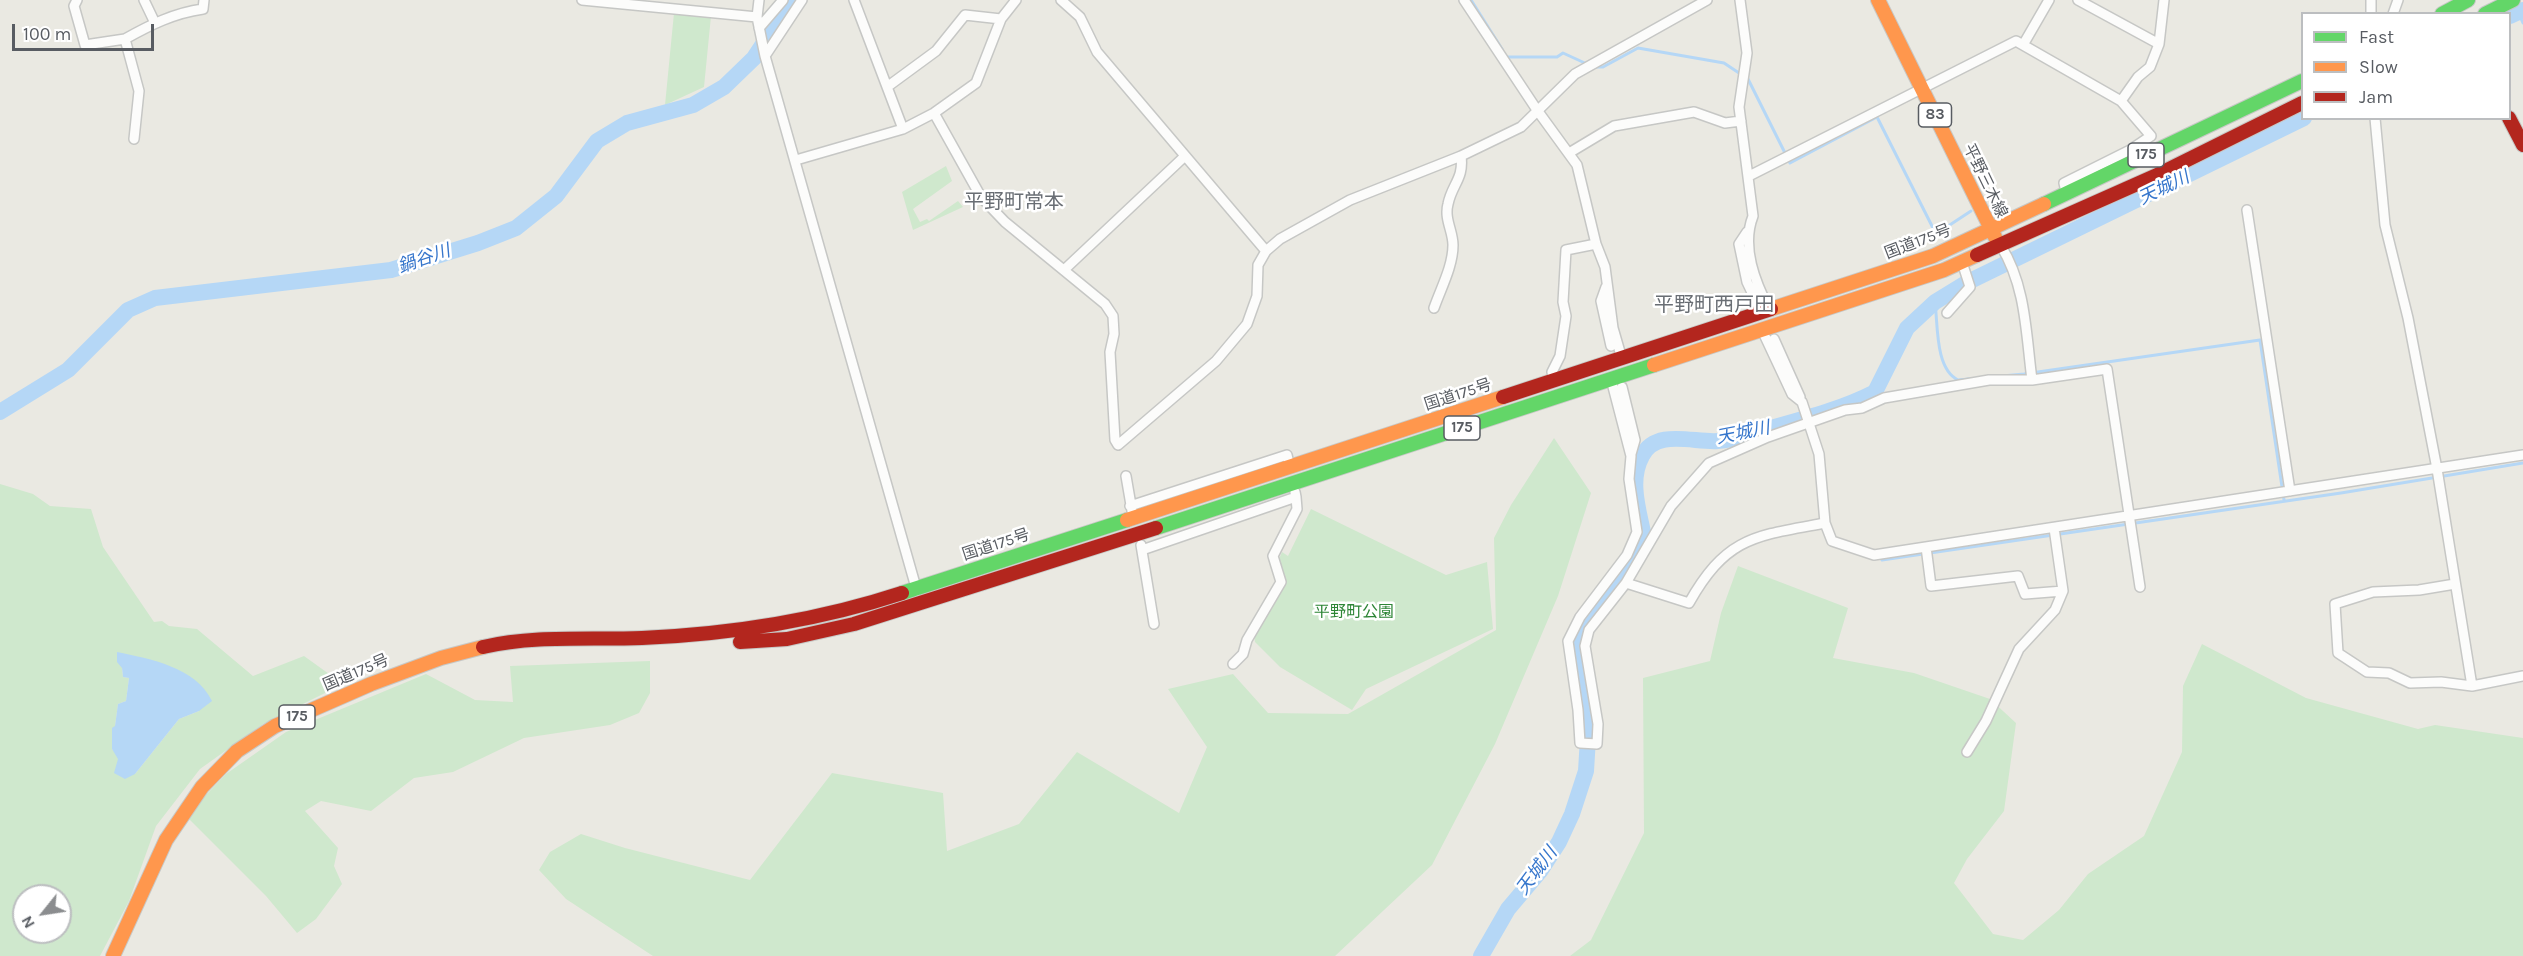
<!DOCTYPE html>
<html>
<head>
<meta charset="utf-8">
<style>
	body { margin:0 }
	#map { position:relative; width:2523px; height:956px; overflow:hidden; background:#eae9e2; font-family:Karla,sans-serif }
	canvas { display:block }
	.legend { position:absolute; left:2301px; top:12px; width:210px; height:108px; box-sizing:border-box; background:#fff; border:2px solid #bcbec0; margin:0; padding:8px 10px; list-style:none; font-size:18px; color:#585c62 }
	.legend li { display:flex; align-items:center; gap:12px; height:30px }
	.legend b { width:30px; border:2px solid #bcbec0 }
	.north { position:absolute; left:12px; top:884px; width:60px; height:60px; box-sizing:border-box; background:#fff; border:2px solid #bcbec0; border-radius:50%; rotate:240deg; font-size:16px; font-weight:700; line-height:24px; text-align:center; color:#585c62 }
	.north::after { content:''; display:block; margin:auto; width:21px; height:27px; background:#8b8d8f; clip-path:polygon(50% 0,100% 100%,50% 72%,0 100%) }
	.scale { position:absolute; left:12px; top:24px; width:142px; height:27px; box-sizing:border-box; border:3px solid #585c62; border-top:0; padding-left:8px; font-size:18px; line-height:21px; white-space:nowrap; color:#585c62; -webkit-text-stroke:4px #fff; paint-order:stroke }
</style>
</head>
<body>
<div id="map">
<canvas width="2523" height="956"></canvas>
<ul class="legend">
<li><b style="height:8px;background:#63d668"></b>Fast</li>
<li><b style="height:8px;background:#ff974d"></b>Slow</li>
<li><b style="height:8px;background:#b3261e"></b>Jam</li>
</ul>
<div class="north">N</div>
<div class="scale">100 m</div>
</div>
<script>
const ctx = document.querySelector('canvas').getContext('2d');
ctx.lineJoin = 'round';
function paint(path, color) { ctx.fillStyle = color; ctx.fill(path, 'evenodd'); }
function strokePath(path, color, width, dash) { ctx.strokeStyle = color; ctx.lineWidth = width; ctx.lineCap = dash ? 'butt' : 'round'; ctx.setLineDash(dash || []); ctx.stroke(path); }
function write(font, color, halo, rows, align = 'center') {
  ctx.font = font + ' Karla,"Noto Sans JP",sans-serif'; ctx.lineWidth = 5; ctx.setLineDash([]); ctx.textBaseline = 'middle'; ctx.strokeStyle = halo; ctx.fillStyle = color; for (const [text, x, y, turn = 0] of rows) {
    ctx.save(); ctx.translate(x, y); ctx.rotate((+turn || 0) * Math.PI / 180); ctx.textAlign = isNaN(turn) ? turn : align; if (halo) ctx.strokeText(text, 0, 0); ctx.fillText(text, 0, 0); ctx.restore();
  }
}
const green = new Path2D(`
	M 674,13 L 711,16 L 704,87 L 665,105 Z
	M 946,166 L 952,181 L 913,209 L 920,222 L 927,219 L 929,221 L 958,201 L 963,207 L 913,230 L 902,192 Z
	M 1554,438 L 1591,493 L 1558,596 L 1495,744 L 1432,865 L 1335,956 L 653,956 L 566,899 L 539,870 L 550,852 L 581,834 L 625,848 L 750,880 L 832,773 L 943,793 L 947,851 L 1019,824 L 1077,752 L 1179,813 L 1207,747 L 1168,689 L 1233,674 L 1268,713 L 1348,714 L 1496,630 L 1494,538 L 1511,505 Z
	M 0,484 L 33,494 L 50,506 L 91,509 L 103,547 L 154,622 L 162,621 L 169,626 L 197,629 L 253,676 L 304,656 L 343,684 L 263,724 L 200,769 L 156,826 L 129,901 L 100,956 L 0,956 ZM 122,668 L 199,711 L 179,719 L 135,774 L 112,749 L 118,704 L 126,701 L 129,678 L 123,677 ZM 24,896 L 60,896 L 60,932 L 24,932 Z
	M 1311,509 L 1446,575 L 1487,562 L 1493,629 L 1366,689 L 1352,710 L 1280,667 L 1255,642 L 1254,635 L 1285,582 L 1279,559 L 1282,552 L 1288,556 Z
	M 1738,566 L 1848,608 L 1833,658 L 1914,673 L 1990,699 L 2016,723 L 2004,811 L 1967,859 L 1954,883 L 1993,934 L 2023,940 L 2059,910 L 2088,874 L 2144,836 L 2182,752 L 2183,686 L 2202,644 L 2306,698 L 2418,729 L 2435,725 L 2523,738 L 2523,956 L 1570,956 L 1591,940 L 1644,833 L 1643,678 L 1710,661 L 1721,613 Z
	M 650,661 L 650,693 L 639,713 L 610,725 L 524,738 L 453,772 L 414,778 L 371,811 L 321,801 L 305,811 L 338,848 L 334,866 L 342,884 L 316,919 L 297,933 L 266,896 L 186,816 L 226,774 L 286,732 L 426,674 L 475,700 L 513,702 L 510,666 Z`);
const water = new Path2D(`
	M 117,652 C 150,659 196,667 212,701 L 199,711 L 179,719 L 135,774 L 125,779 L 114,773 L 118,759 L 112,749 L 112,728 L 115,726 L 118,704 L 126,701 L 129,678 L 123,677 L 122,668 L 117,662 Z`);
const stream = new Path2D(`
	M 1471,0 L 1502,49
	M 2518,12 L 2523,23
	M 1505,55 L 1507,57 L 1557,57 L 1563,53 L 1587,64
	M 1593,67 L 1603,67 L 1638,48 L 1724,63 L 1748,79 L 1790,163 L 1877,117 L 1936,234 L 1971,211
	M 1935,302 C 1938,325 1935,369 1958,380 L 2024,374 L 2260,340 L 2284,500
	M 1882,560 L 2341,493 L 2523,463`);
const river = new Path2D(`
	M 2510,16 L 2523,10
	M 0,412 L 68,370 L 128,310 L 155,298 L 391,270 L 478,243 L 516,228 L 556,196 L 597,141 L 627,123 L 693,105 L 724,87 L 754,58 L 792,0
	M 1481,956 L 1508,909 L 1541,870 L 1559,842 L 1572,814 L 1586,771 L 1588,738 L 1586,704 L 1576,643 L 1583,627 L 1617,583 L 1643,532 C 1638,508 1629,479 1642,456 C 1656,428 1694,443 1718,441 C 1734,440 1751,433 1767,429 C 1803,419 1842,409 1875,392 L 1907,328 L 1935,302 L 1966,283 L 2304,118`);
const street = new Path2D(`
	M 77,0 L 74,6 L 85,45 L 125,39
	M 144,0 L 155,23
	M 582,0 L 757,17
	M 759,0 L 757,17 L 765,56 L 917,591
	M 854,0 L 903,129
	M 1061,0 L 1080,17 L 1097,52 L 1266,251
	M 1464,0 L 1537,110 L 1577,165 L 1596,244 L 1605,267 L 1613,328 L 1622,359
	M 1740,0 L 1747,53 L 1739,107 L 1753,216 C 1741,247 1755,282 1770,311
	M 2078,0 L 2159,44
	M 2371,0 L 2371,14
	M 2393,14 L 2398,0
	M 759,28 L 783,0
	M 2023,45 L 2049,0
	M 765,56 L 802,0
	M 887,87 L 936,51 L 965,15 L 1001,19
	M 2121,101 L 2138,77 L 2150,67 L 2159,44 L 2164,0
	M 934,113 L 981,197 L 1005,222 L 1105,304 L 1113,316 L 1114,334 L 1110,352 L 1115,440 L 1118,445 L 1216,361 L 1247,324 L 1257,296 L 1258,265 L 1266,251 L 1280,239 L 1350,200 L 1461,156 L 1521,127 L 1575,74 L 1707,0
	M 2375,118 L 2385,225 L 2408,318 L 2437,469 L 2472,686
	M 134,139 L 139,91 L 125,39 C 150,25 174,13 203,9 L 204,0
	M 1569,153 L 1614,126 L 1694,112 L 1725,123 L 1741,121
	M 796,160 L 903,129 L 934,113 L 976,83 L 1001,19 L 1016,0
	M 1749,176 L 2016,41 L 2121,101 L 2151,136 L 2130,150 L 2064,183 L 2066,192
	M 2247,210 L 2290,491
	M 1747,232 L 1739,244 L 1747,282 L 1757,303
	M 2001,246 C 2026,286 2026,334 2032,380 L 2107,369 L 2140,587
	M 1065,269 L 1185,156
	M 1606,287 L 1601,301 L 1611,346
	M 1434,308 C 1441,288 1453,266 1453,245 C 1453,231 1444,219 1448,204 C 1452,184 1464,179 1461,156
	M 1947,313 L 1970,287 L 1962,262
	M 1762,330 L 1792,394 L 1802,402 L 1819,454 L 1825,523 L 1832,541 L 1874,555 L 2523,455
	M 1774,339 L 1800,397
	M 1611,379 L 1631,456 L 1629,479 L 1637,532 L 1627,555 L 1580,617 L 1568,641 L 1578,710 L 1580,743 L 1597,744 L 1598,724 L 1585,646 L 1589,630 L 1626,583 L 1671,506 L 1709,463 L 1768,437 L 1845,410 L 1862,408 L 1884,398 L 1989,380 L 2032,380
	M 1554,381 L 1552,372 L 1560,356 L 1566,316 L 1563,302 L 1566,250 L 1596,244
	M 1622,387 L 1635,440 L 1631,454
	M 1126,476 L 1132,511
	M 1130,506 L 1287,455 L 1290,467
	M 1141,545 L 1154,624
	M 1926,547 L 1931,586 L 2018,576 L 2025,594 L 2063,591
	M 1142,550 L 1296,497 L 1295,492
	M 1626,583 L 1689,603 C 1727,536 1755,536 1825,523
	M 2455,584 L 2419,590 L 2373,592 L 2335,604 L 2338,653 L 2367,672 L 2389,673 L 2410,683 L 2441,682 L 2472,686 L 2523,676
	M 1233,664 L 1243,654 L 1247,640 L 1281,582 L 1273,556 L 1297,509 L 1296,497
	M 1967,752 L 1986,721 L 2019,649 L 2055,610 L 2063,591 L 2054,528`);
const fast = new Path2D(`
	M 2442,14 L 2468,0
	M 2485,14 L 2513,0
	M 2044,204 L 2302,81
	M 1156,528 L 1654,365
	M 902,593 L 1127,520`);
const slow = new Path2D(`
	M 1878,0 L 1995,237
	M 1771,309 L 1933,256 L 2044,204
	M 1654,365 L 1944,270 L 1977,255
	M 1127,520 L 1503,397
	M 113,956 L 166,840 L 202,787 L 237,751 L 275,726 L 371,684 L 441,658 L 483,647`);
const jam = new Path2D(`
	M 2509,118 L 2523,145
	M 1977,255 L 2155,176 L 2302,103
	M 1503,397 L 1771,309
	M 740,642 L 787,639 L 854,624 L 1156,528
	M 483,647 C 535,635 590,640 642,638 C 732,634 817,621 902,593`);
const shields = [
	[1935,115,33],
	[2146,155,36],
	[1462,428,36],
	[297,717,36]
];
const shieldNames = [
	["83",1935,115],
	["175",2146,155],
	["175",1462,428],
	["175",297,717]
];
const streetNames = [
	["平野三木線",1985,181,64],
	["国道175号",1918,242,-21],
	["国道175号",1458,395,-18],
	["国道175号",996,545,-18],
	["国道175号",356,673,-23]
];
const parkNames = [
	["平野町公園",1354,612]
];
const waterNames = [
	["天城川",2164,188,-26],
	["鍋谷川",424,259,-19],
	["天城川",1743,433,-11],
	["天城川",1537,871,-53]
];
const quarterNames = [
	["平野町常本",1014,202],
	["平野町西戸田",1714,305]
];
paint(green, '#cfe8cd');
paint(water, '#b5d7f6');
strokePath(stream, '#b5d7f6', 3);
strokePath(river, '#b5d7f6', 16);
strokePath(street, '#c6c7c5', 12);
strokePath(fast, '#c7c8c6', 16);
strokePath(slow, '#c7c8c6', 16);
strokePath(jam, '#c7c8c6', 16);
strokePath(street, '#fcfcfb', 9);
strokePath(fast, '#63d668', 14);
strokePath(slow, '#ff974d', 14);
strokePath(jam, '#b3261e', 14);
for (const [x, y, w] of shields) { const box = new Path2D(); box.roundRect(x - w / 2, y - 12, w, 24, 4.5); ctx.fillStyle = '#fff'; ctx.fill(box); strokePath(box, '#585c62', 1.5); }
write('bold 15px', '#585c62', null, shieldNames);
write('16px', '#585c62', '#fff', streetNames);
write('16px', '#2d8536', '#fff', parkNames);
write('italic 18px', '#3676cc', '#fff', waterNames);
write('20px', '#696e74', '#fff', quarterNames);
</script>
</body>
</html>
